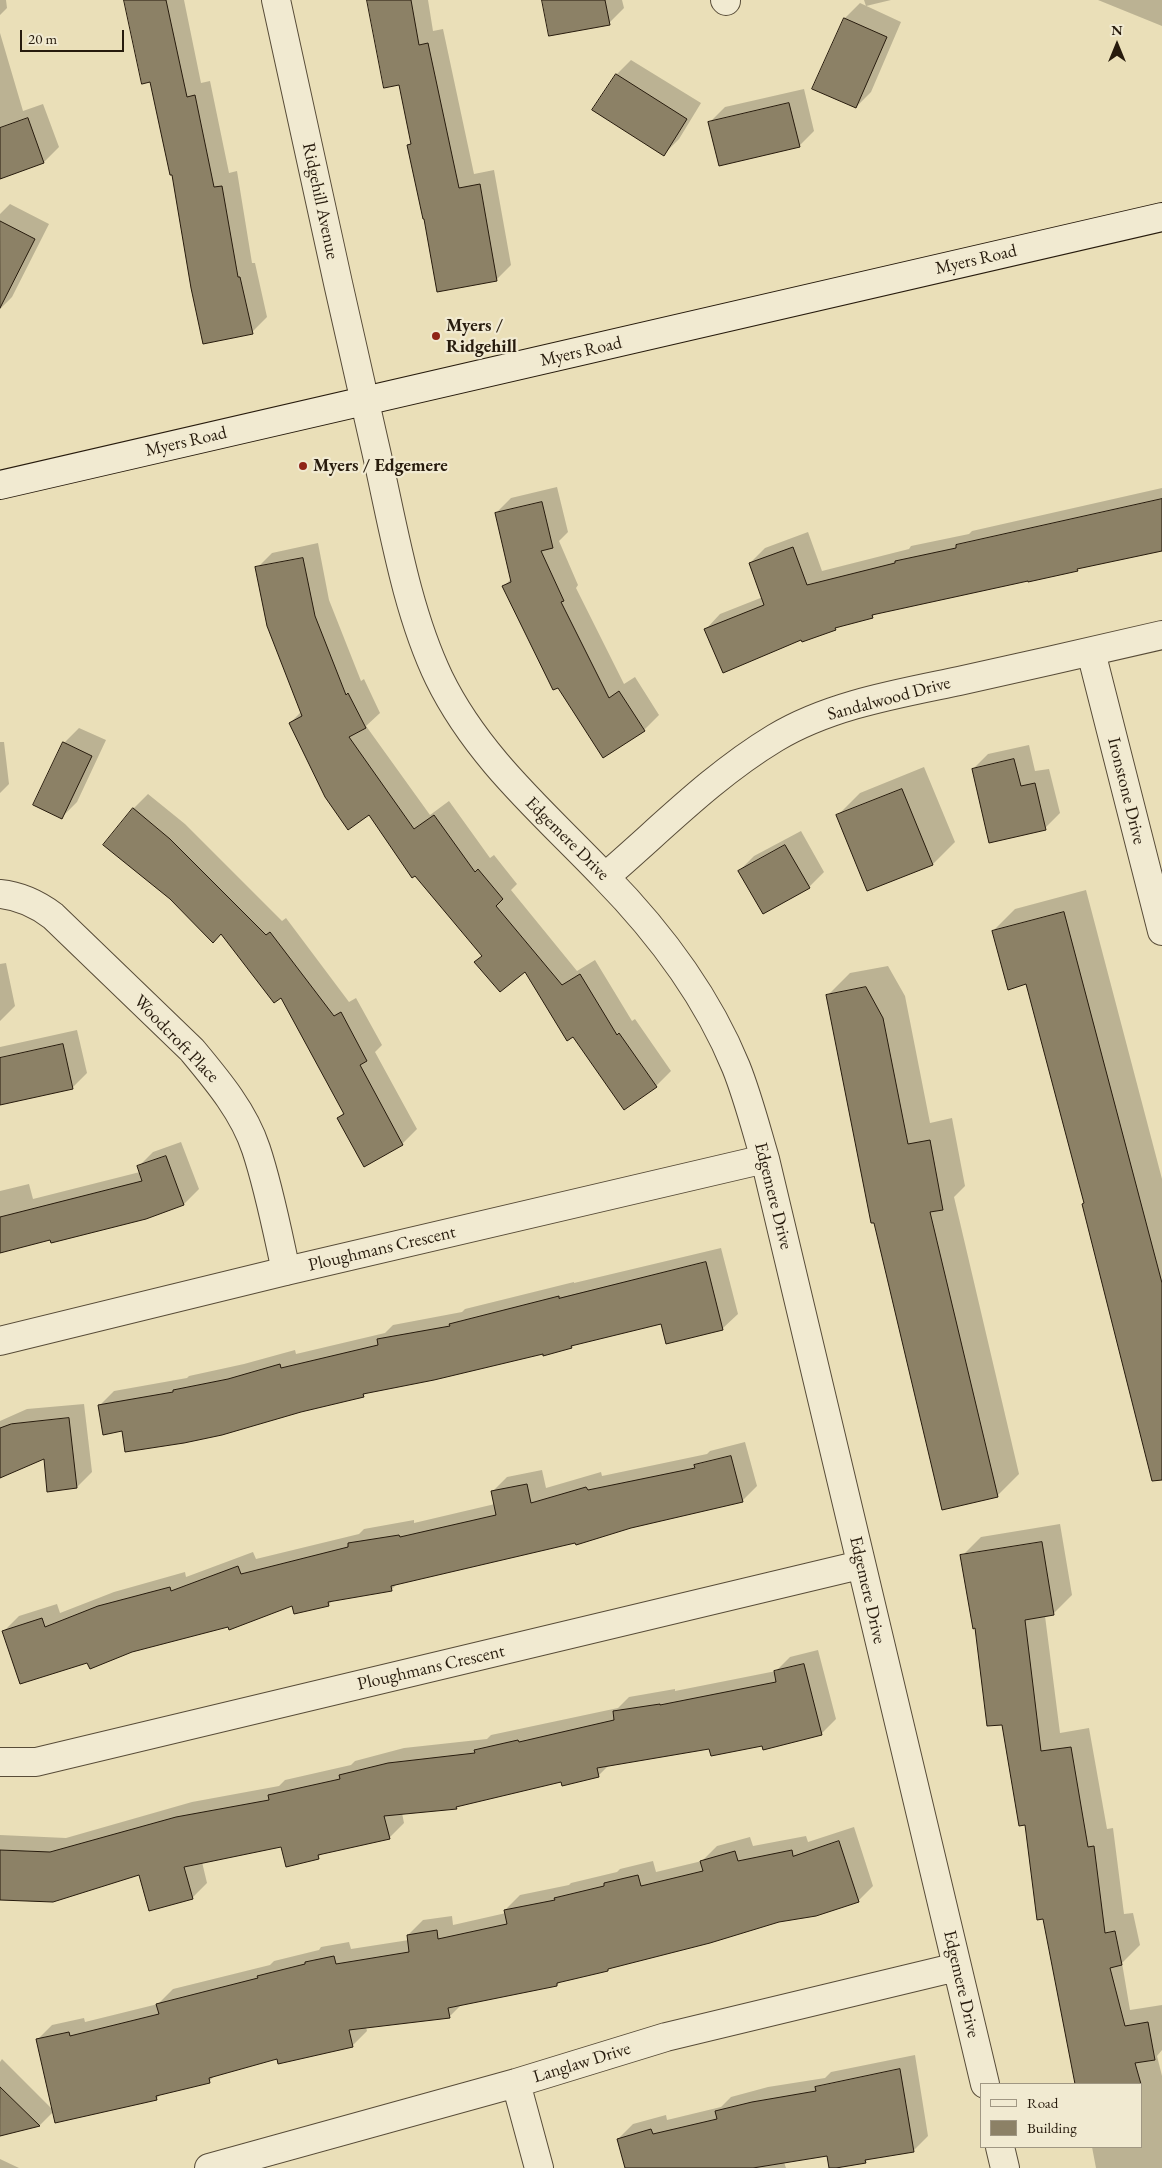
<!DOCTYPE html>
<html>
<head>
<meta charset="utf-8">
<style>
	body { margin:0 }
	#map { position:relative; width:1162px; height:2168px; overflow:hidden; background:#eadfb8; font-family:"EB Garamond",serif }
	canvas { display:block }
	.legend { position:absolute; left:980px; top:2083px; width:162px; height:65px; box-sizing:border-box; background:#f1ead1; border:1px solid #a09783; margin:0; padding:6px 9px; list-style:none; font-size:15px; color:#271b0d }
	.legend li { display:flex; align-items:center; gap:10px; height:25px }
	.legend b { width:25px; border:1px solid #a09783 }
	.north { position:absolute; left:1092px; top:20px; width:50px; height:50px; -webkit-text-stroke:4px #f1ead1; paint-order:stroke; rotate:0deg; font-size:14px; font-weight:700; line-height:20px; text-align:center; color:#271b0d }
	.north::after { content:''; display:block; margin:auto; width:18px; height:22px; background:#271b0d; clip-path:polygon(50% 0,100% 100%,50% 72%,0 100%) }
	.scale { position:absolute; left:20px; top:30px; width:104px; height:22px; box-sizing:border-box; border:2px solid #271b0d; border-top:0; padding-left:6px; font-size:15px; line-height:18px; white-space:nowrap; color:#271b0d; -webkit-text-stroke:4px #f1ead1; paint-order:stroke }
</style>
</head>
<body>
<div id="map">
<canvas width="1162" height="2168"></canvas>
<ul class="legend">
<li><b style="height:6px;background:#f1ead1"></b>Road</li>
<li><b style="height:14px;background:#8c8166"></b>Building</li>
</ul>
<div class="north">N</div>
<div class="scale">20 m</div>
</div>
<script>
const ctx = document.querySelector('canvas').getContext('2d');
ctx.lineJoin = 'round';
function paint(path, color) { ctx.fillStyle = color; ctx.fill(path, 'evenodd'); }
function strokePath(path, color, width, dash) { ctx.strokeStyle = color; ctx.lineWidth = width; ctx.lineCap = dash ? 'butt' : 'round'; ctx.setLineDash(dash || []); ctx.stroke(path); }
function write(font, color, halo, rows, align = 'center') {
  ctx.font = font + ' "EB Garamond",serif'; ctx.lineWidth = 4.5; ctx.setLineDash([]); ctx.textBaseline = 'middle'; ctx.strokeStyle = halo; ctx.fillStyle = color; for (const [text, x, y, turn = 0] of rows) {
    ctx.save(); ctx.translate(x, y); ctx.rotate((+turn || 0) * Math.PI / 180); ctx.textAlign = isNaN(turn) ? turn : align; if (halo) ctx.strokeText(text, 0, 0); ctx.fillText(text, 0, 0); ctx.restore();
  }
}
const shadow = new Path2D(`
	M 0,0 L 6,0 L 7,8 L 0,15 Z
	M 126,0 L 184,0 L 201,83 L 210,81 L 229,173 L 237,171 L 252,263 L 255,263 L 267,317 L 252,332 L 173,173 L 151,81 Z
	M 369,0 L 428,0 L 433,31 L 443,29 L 474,174 L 494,170 L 511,265 L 496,280 L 425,217 L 408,146 L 412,142 L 400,83 Z
	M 543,0 L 622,0 L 624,8 L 609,23 Z
	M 864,0 L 891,0 L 866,6 Z
	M 1098,0 L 1162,0 L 1162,26 Z
	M 860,3 L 901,22 L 871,92 L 856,107 L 814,88 L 845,18 Z
	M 0,33 L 23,111 L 43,104 L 59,147 L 44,162 L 0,178 Z
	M 631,60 L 701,103 L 679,139 L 664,154 L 617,74 Z
	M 804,89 L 814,131 L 799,146 L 710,122 L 725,107 Z
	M 10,204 L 49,224 L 12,297 L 0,309 L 0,214 Z
	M 557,487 L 568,532 L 559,541 L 578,585 L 576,588 L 624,684 L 635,677 L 659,715 L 644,730 L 603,756 L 503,587 L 512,578 L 496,513 L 511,498 Z
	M 1162,488 L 1162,550 L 876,613 L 872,617 L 839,625 L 835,629 L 802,638 L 706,629 L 720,614 L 763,597 L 750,563 L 765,548 L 808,532 L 822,571 L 909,549 L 911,546 L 969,534 L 972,531 Z
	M 318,543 L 329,600 L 361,681 L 364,679 L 380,713 L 366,726 L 430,815 L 449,801 L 490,858 L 494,855 L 517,884 L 511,890 L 577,971 L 595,960 L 632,1021 L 635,1019 L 671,1071 L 656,1086 L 525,970 L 483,955 L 369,813 L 290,723 L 301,712 L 257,568 L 272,553 Z
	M 79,728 L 106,740 L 77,802 L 62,817 L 35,804 L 64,743 Z
	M 0,742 L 4,742 L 9,784 L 0,793 Z
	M 1029,745 L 1035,771 L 1049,769 L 1060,813 L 1045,828 L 973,769 L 988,754 Z
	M 924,767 L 955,842 L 933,864 L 868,890 L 838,815 L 860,793 Z
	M 148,794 L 185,824 L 282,921 L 286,918 L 349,1002 L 356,998 L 382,1045 L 375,1052 L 417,1129 L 402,1144 L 338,1118 L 344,1112 L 282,996 L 133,809 Z
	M 801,831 L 824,872 L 809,887 L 739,871 L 754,856 Z
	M 1086,890 L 1162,1179 L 1162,1456 L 1085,1202 L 1027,983 L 993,931 L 1015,909 Z
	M 6,963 L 15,1006 L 0,1021 L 0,964 Z
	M 888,966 L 905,996 L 930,1123 L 952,1118 L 965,1186 L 954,1197 L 1019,1474 L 997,1496 L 828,995 L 850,973 Z
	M 77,1030 L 87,1073 L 72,1088 L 0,1104 L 0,1047 Z
	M 181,1142 L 199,1189 L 184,1204 L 0,1252 L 0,1191 L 29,1184 L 33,1199 L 140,1172 L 138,1167 L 153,1152 Z
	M 721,1248 L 738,1314 L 723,1328 L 667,1343 L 662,1323 L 575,1343 L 572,1347 L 544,1354 L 544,1352 L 368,1391 L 363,1396 L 123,1430 L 99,1406 L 114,1391 L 187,1378 L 189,1376 L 244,1364 L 295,1350 L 296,1354 L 385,1333 L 393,1325 L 462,1312 L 465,1309 L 574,1282 L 574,1283 Z
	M 84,1404 L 92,1472 L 77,1487 L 45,1457 L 0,1477 L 0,1421 L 27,1409 Z
	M 745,1442 L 757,1486 L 742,1501 L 398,1583 L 391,1590 L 334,1599 L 328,1605 L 293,1604 L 229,1626 L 88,1661 L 4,1631 L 19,1616 L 57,1604 L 60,1613 L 114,1592 L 185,1572 L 186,1577 L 253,1552 L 256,1559 L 359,1534 L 364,1529 L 414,1520 L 414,1523 L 495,1504 L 492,1492 L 507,1477 L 542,1470 L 546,1488 L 601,1472 L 602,1476 L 707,1454 L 710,1451 Z
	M 1060,1524 L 1072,1595 L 1053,1614 L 1045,1616 L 1060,1733 L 1089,1728 L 1107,1829 L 1113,1828 L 1124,1914 L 1133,1913 L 1140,1945 L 1122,1963 L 1130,2010 L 1162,2005 L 1162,2050 L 1157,2056 L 1162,2076 L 1162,2168 L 1096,2168 L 1092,2147 L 1141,2147 L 1141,2084 L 1082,2084 L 1026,1823 L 1003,1723 L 976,1627 L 962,1556 L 981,1537 Z
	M 818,1650 L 836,1719 L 821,1734 L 763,1745 L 710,1748 L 609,1765 L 598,1776 L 562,1781 L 459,1805 L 456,1808 L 402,1813 L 404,1823 L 389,1838 L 323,1853 L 318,1857 L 282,1846 L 202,1862 L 207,1883 L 192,1898 L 140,1874 L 0,1899 L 0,1835 L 66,1838 L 192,1802 L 279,1786 L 285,1780 L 351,1765 L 355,1761 L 404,1748 L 487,1739 L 491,1735 L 618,1708 L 629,1697 L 675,1689 L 675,1691 L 776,1671 L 790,1657 Z
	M 854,1827 L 873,1886 L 858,1901 L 610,1967 L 607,1970 L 561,1981 L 557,1985 L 462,2004 L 449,2017 L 366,2027 L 367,2031 L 352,2046 L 278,2058 L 217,2074 L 209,2081 L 161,2094 L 156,2099 L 54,2111 L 40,2125 L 0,2135 L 0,2062 L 2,2059 L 53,2110 L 37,2040 L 52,2025 L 84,2018 L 85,2022 L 158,2004 L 173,1989 L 270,1965 L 274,1961 L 319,1950 L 321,1947 L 349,1942 L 351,1949 L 409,1940 L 408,1935 L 423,1920 L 452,1916 L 453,1925 L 506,1913 L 505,1910 L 520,1895 L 569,1885 L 571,1883 L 617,1872 L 620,1869 L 653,1861 L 656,1872 L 702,1861 L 717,1846 L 750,1837 L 753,1846 L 806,1836 L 808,1842 Z
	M 915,2055 L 928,2136 L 913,2151 L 869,2158 L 865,2162 L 828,2155 L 784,2162 L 786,2168 L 626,2168 L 618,2139 L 633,2124 L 666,2115 L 667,2120 L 721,2107 L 731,2097 L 768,2087 L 825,2078 L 831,2072 Z
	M 0,2159 L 19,2168 L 0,2168 Z`);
const building = new Path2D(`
	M 124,0 L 166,0 L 187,97 L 195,95 L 214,187 L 222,186 L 238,277 L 240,277 L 253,334 L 203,344 L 191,288 L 172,175 L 170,175 L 150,82 L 142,84 Z
	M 367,0 L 411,0 L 419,45 L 428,43 L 459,188 L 480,184 L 497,281 L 437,292 L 424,219 L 423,219 L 407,145 L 411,144 L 399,85 L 384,88 Z
	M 542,0 L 605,0 L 610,25 L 549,36 Z
	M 844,18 L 887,37 L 856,108 L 812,89 Z
	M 616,74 L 687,119 L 664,156 L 592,110 Z
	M 789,103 L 800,147 L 719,166 L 708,122 Z
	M 28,118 L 44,163 L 0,179 L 0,128 Z
	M 0,221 L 35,239 L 0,308 Z
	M 1162,499 L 1162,551 L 1077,569 L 1078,571 L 1028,582 L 1028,581 L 872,615 L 873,618 L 835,628 L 836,630 L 802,642 L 801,640 L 723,673 L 704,629 L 764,605 L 749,563 L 793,547 L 807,585 L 895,563 L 895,561 L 956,548 L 956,545 Z
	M 542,502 L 553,548 L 541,551 L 564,601 L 561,602 L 609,698 L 619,691 L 645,731 L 603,758 L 558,688 L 553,690 L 502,586 L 511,582 L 495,513 Z
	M 303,558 L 315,616 L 346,695 L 348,693 L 366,728 L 349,737 L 414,829 L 434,815 L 475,872 L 478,869 L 503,899 L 496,906 L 562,985 L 580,974 L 617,1035 L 619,1033 L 657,1087 L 624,1110 L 573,1037 L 567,1041 L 525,972 L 500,992 L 474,962 L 482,956 L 415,876 L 412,878 L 369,815 L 348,830 L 325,797 L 289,723 L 302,716 L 267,626 L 255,567 Z
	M 63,742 L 92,756 L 62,819 L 33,805 Z
	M 1014,759 L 1021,786 L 1035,783 L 1046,830 L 989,843 L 972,769 Z
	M 902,789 L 933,865 L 867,891 L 836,815 Z
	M 133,808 L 170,839 L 266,935 L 270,932 L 334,1016 L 341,1012 L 367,1061 L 360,1065 L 403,1145 L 364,1167 L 337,1118 L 344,1114 L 281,998 L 274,1003 L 221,934 L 213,943 L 170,899 L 103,845 Z
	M 785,845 L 810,888 L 763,914 L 738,871 Z
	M 1064,912 L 1162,1283 L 1162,1480 L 1152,1481 L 1082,1204 L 1084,1203 L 1026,984 L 1008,990 L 992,931 Z
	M 866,987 L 883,1018 L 908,1144 L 930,1140 L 943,1210 L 930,1212 L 998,1497 L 942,1510 L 874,1223 L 871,1223 L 826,995 Z
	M 63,1044 L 73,1089 L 0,1105 L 0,1058 Z
	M 166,1156 L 184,1205 L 146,1219 L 51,1243 L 50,1240 L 0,1253 L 0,1217 L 142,1181 L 137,1166 Z
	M 706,1262 L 723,1330 L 666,1344 L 661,1324 L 571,1346 L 572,1348 L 543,1356 L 543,1354 L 434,1380 L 363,1394 L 364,1397 L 301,1412 L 222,1435 L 184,1443 L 125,1452 L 122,1431 L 103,1435 L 98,1405 L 173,1392 L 173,1390 L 228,1379 L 280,1364 L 281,1368 L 378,1345 L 377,1339 L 450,1326 L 449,1324 L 559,1296 L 559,1298 Z
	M 69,1418 L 77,1488 L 47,1492 L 44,1459 L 0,1478 L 0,1428 L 11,1424 Z
	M 731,1456 L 743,1502 L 631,1528 L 576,1545 L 575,1543 L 391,1586 L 392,1591 L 328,1602 L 329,1606 L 294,1614 L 292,1606 L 229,1630 L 228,1627 L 132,1652 L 90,1669 L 87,1663 L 20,1684 L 2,1631 L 42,1618 L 45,1627 L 98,1606 L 170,1587 L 171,1591 L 238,1566 L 241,1574 L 348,1547 L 348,1543 L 399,1535 L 400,1537 L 496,1515 L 491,1491 L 527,1484 L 531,1503 L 586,1487 L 588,1490 L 695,1468 L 694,1465 Z
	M 1042,1542 L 1054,1615 L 1025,1620 L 1041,1751 L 1071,1747 L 1088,1847 L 1094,1846 L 1105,1933 L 1115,1931 L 1122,1965 L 1110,1968 L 1125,2026 L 1148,2022 L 1155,2060 L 1135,2063 L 1141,2084 L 1075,2084 L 1043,1919 L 1037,1920 L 1025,1825 L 1019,1826 L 1002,1725 L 987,1726 L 975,1628 L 973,1629 L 960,1555 Z
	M 804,1664 L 822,1735 L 763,1750 L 762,1746 L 711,1756 L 709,1749 L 597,1768 L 599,1777 L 562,1786 L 561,1782 L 456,1807 L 457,1809 L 384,1816 L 390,1839 L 318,1855 L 319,1859 L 286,1867 L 281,1847 L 184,1867 L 193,1899 L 149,1911 L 139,1875 L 53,1902 L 0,1900 L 0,1850 L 50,1852 L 176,1817 L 269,1800 L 268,1795 L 340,1779 L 339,1775 L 388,1763 L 475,1753 L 474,1750 L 518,1740 L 519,1742 L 614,1720 L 613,1711 L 660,1704 L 660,1705 L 776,1682 L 774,1671 Z
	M 839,1841 L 859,1902 L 816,1916 L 779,1922 L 710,1943 L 608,1969 L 608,1971 L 557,1983 L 557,1986 L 448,2008 L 450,2018 L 349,2030 L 353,2047 L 278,2064 L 277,2059 L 209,2078 L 210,2083 L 156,2096 L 157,2100 L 55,2123 L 36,2039 L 69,2032 L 70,2036 L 159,2014 L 156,2004 L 258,1978 L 257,1976 L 305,1964 L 305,1962 L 334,1956 L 336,1964 L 409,1952 L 407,1935 L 437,1930 L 438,1939 L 507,1924 L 504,1910 L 555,1900 L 554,1898 L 604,1886 L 604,1883 L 638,1875 L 641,1886 L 703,1871 L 700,1861 L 735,1851 L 738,1861 L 792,1850 L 793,1856 Z
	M 900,2069 L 914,2152 L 865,2160 L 866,2163 L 836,2168 L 829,2168 L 827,2156 L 753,2168 L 625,2168 L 617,2139 L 651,2129 L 653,2134 L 717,2119 L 715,2111 L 752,2102 L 816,2091 L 815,2087 Z
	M 0,2087 L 40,2126 L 0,2136 Z`);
const street = new Path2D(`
	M 276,0 C 308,147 340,295 374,442 C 392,519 405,607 439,678 C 478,758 545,814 604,876 C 657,930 707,996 736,1067 C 748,1097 756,1129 765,1159 L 985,2084
	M 725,0 L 726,1
	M 1091,652 L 1162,931
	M 605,877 C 661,829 712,776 775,738 C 830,705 897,694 959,681 C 1027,666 1094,651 1162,635
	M 0,894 C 20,896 37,904 53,916 L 192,1050 C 217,1080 244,1112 256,1149 C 269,1188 277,1230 286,1271
	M 0,1341 L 286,1271 L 765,1159
	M 0,1762 L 36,1762 L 860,1565
	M 516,2083 L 539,2168
	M 1000,2147 L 1005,2168
	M 209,2168 L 516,2083 L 666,2037 L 957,1967`);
const secondary = new Path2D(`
	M 0,485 L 1162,217`);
const markers = [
	[436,336,5,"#8f2418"],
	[303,466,5,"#8f2418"]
];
const streetNames = [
	["Ridgehill Avenue",320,201,78],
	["Myers Road",976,260,-13],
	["Myers Road",581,352,-13],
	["Myers Road",186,442,-13],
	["Sandalwood Drive",889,699,-15],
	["Ironstone Drive",1126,791,76],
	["Edgemere Drive",567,839,45],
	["Woodcroft Place",176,1039,46],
	["Edgemere Drive",773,1196,76],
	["Ploughmans Crescent",382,1249,-13],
	["Edgemere Drive",867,1590,77],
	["Ploughmans Crescent",431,1668,-13],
	["Edgemere Drive",961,1984,77],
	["Langlaw Drive",582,2063,-17]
];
const poiNames = [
	["Myers /",446,326],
	["Ridgehill",446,347],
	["Myers / Edgemere",313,466]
];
paint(shadow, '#0003');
paint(building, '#8c8166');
strokePath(building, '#271b0d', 1);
strokePath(street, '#584c38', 30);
strokePath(secondary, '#271b0d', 30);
strokePath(street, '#f1ead1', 28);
strokePath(secondary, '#f1ead1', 28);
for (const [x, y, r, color] of markers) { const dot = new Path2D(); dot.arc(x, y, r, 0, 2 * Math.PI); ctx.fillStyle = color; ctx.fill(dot); strokePath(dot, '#f1ead1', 2); }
write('18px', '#271b0d', '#f1ead1', streetNames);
write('bold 18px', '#271b0d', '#f1ead1', poiNames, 'left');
</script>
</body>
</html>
